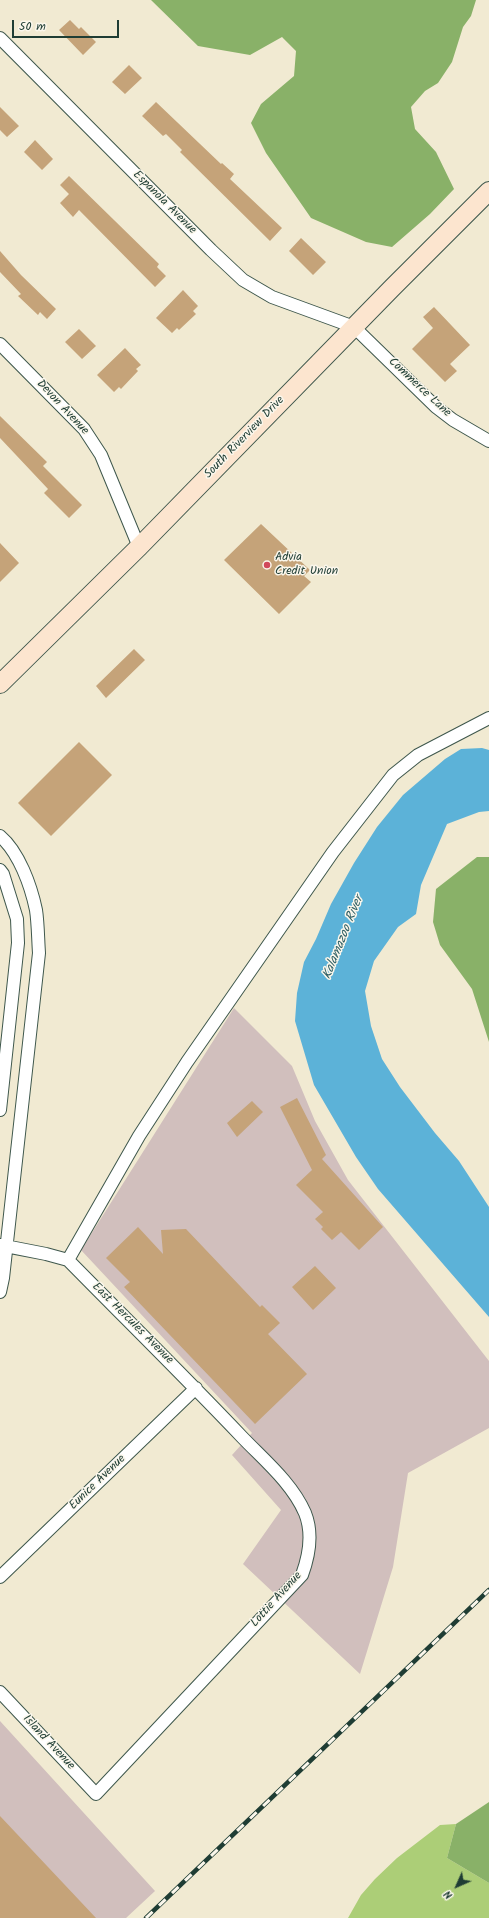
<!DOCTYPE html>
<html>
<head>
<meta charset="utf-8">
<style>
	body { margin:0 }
	#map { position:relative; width:489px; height:1918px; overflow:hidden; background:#f1ead2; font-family:Kalam,sans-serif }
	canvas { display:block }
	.north { position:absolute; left:437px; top:1866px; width:40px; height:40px; -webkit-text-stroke:3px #fbf7ec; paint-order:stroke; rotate:225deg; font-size:11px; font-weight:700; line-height:16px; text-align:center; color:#1f3d34 }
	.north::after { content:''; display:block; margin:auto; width:14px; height:18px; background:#1f3d34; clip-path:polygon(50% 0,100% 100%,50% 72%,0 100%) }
	.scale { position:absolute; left:12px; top:20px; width:107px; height:18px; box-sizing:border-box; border:2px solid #1f3d34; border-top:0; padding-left:5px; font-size:12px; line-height:14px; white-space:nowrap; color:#1f3d34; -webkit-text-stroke:3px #fbf7ec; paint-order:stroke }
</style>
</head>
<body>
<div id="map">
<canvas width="489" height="1918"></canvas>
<div class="north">N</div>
<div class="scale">50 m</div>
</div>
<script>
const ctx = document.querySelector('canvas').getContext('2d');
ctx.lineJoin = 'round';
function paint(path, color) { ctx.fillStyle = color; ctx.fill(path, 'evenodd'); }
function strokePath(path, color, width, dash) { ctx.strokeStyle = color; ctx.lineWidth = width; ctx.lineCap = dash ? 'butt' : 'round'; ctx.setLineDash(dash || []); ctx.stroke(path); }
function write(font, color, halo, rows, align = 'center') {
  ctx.font = font + ' Kalam,sans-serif'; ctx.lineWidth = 3; ctx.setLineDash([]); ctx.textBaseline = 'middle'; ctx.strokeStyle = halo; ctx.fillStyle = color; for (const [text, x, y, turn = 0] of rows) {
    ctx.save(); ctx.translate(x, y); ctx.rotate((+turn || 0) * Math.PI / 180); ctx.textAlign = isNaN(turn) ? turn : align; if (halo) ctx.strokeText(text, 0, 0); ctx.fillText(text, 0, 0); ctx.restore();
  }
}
const industrial = new Path2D(`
	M 234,1008 L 292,1066 L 315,1121 L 348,1180 L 489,1361 L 489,1428 L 408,1473 L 393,1567 L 360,1674 L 243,1564 L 281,1510 L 232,1455 L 252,1433 L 81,1250 Z
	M 0,1721 L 155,1891 L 126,1918 L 0,1918 Z`);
const green = new Path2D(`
	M 456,1824 L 447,1858 L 489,1883 L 489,1918 L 348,1918 L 361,1895 L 375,1879 L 397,1858 L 440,1825 Z`);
const forest = new Path2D(`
	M 151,0 L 476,0 L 471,16 L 463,27 L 452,62 L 438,83 L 425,91 L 411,107 L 415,129 L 436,152 L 454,189 L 430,214 L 392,247 L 366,242 L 311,218 L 266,153 L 251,123 L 261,104 L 294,76 L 296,51 L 282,37 L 250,55 L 198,46 Z
	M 477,857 L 489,857 L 489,1042 L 472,989 L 440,945 L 433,922 L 436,889 Z
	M 489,1802 L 489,1883 L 447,1858 L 456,1824 Z`);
const water = new Path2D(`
	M 482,748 L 489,750 L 489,811 L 479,812 L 447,824 L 421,885 L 416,914 L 398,927 L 374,961 L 365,991 L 371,1026 L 382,1059 L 400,1087 L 435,1133 L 459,1161 L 489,1207 L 489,1317 L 378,1189 L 356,1157 L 314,1085 L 295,1021 L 297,993 L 304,962 L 316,939 L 331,904 L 354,863 L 377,827 L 403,795 L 445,759 L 461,749 Z`);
const building = new Path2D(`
	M 70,20 L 79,29 L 81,27 L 96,42 L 83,55 L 59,30 Z
	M 129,65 L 142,78 L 125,94 L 112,82 Z
	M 156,102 L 221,164 L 222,163 L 234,174 L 230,179 L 282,228 L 270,241 L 180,152 L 182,150 L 166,134 L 163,136 L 142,116 Z
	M 0,107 L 19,126 L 7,137 L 0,130 Z
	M 35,140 L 53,159 L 42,170 L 24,152 Z
	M 69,176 L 159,264 L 157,267 L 166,276 L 155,287 L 79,210 L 73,217 L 60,203 L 69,194 L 60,185 Z
	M 301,238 L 326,262 L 313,275 L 289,251 Z
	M 0,251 L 21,275 L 56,309 L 47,319 L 40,312 L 38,315 L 18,296 L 21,294 L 0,272 Z
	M 183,290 L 198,306 L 193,311 L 196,314 L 179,330 L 177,328 L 172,333 L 156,318 Z
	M 434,307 L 470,345 L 450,364 L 457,371 L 445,382 L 412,349 L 433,328 L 423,317 Z
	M 79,329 L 96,346 L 82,359 L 65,342 Z
	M 125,348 L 141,365 L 136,369 L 138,371 L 121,389 L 119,387 L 114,392 L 97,375 Z
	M 0,416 L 47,462 L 43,466 L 82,505 L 69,518 L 44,493 L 48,489 L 0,438 Z
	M 261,524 L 310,570 L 304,576 L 311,582 L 279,614 L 224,560 Z
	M 0,543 L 19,563 L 0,582 Z
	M 134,649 L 145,660 L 106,698 L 96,686 Z
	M 79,742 L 112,775 L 51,836 L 18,803 Z
	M 297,1098 L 326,1155 L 322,1159 L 383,1227 L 359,1250 L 341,1232 L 332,1240 L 321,1229 L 323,1227 L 315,1219 L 323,1212 L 296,1185 L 312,1170 L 280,1107 Z
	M 252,1101 L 263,1112 L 237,1137 L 227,1123 Z
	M 138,1227 L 163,1254 L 161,1230 L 186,1229 L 260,1307 L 262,1305 L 280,1323 L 268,1334 L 307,1374 L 255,1424 L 124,1287 L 130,1282 L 106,1258 Z
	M 315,1266 L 336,1288 L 313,1310 L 292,1287 Z
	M 0,1816 L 96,1918 L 0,1918 Z`);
const street = new Path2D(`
	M 0,38 L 211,250 L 243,280 L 272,297 L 354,327 L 436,407 L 453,420 L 489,441
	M 0,344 L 84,429 L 101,455 L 139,547
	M 0,836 C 19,852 31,886 36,910 C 38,923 38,939 39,953 L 3,1278 L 0,1292
	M 0,870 L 3,874 L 17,919 L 18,943 L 0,1110
	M 0,1245 L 46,1254 L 68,1260 C 126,1319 185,1377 242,1437 C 264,1460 292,1483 305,1513 C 313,1533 309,1556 302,1575 L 96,1794 L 0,1692
	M 68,1260 L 139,1136 L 187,1062 L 333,852 L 393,775 L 418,755 L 489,718
	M 0,1577 L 196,1388`);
const secondary = new Path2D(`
	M 0,684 L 139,547 L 392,288 L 489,191`);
const rail = new Path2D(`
	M 146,1918 L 489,1590`);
const markers = [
	[267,565,4,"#d1495b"]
];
const streetNames = [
	["Espanola Avenue",164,203,45],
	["Commerce Lane",419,388,43],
	["Devon Avenue",62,408,47],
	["South Riverview Drive",245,438,-46],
	["East Hercules Avenue",132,1324,45],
	["Eunice Avenue",98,1483,-44],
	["Lottie Avenue",277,1600,-48],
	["Island Avenue",48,1743,47]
];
const poiNames = [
	["Advia",275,558],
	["Credit Union",275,572]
];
const waterNames = [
	["Kalamazoo River",344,938,-68]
];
paint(industrial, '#d1bfbd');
paint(green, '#acce77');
paint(forest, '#89b168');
paint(water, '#5cb2d8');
paint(building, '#c5a379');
strokePath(street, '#3e574c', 14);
strokePath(secondary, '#3e574c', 20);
strokePath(street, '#fff', 12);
strokePath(secondary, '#fce5cf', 18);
strokePath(rail, '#1f3d34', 4.5);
strokePath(rail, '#fbf7ec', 3, [9]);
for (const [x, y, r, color] of markers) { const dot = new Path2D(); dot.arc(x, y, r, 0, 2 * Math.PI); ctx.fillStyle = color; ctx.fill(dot); strokePath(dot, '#fbf7ec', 1.5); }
write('12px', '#1f3d34', '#fbf7ec', streetNames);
write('12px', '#1f3d34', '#fbf7ec', poiNames, 'left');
write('italic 13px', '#316065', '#fbf7ec', waterNames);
</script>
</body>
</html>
